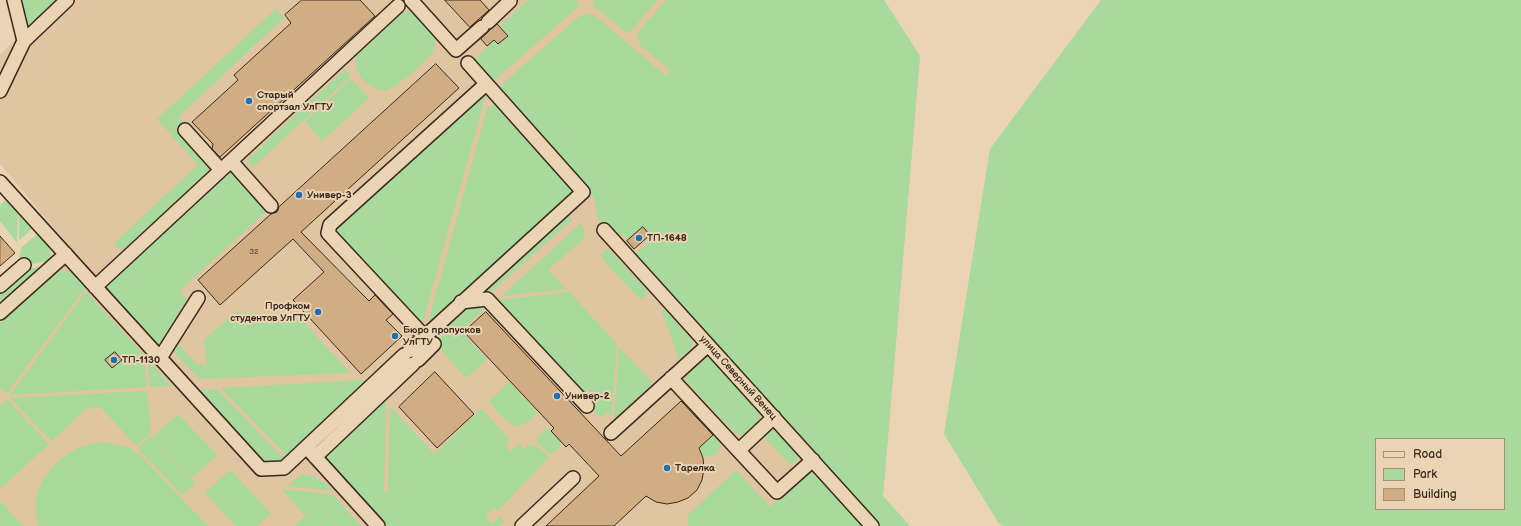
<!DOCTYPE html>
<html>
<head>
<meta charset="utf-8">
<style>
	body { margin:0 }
	#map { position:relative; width:1521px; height:526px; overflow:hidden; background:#ead4b3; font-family:"Balsamiq Sans",sans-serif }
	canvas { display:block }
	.legend { position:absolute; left:1375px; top:438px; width:130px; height:72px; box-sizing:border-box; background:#ead4b3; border:1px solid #a49077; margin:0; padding:5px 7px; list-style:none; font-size:12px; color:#3b2a1e }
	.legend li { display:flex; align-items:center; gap:8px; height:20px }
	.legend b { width:20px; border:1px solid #a49077 }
</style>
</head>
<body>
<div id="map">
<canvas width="1521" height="526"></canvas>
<ul class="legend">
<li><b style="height:5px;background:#ead4b3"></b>Road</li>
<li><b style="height:11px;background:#a7da9c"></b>Park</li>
<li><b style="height:11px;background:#d0ad83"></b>Building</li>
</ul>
</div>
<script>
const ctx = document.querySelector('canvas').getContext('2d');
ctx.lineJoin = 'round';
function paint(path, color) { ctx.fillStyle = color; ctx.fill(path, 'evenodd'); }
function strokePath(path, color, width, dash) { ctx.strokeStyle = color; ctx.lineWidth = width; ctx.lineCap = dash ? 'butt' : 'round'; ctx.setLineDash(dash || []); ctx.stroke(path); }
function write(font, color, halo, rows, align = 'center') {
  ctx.font = font + ' "Balsamiq Sans",sans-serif'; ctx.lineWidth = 4; ctx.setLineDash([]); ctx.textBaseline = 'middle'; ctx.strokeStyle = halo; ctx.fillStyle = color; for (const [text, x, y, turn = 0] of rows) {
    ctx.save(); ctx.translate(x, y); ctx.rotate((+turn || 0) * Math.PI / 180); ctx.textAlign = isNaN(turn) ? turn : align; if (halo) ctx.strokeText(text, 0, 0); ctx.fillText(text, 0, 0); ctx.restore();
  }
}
const built = new Path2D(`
	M 58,0 L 884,0 L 920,56 L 883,496 L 910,526 L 0,526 L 0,323 L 76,254 L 0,164 L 0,54 Z`);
const green = new Path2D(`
	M 17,0 L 56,0 L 26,28 Z
	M 528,0 L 576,0 L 580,5 L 491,83 L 472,62 L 494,41 L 498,45 L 509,35 L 500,26 Z
	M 596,0 L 657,0 L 628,34 L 594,6 L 592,2 Z
	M 666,0 L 884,0 L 920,56 L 883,496 L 910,526 L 877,526 L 637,261 L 635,254 L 654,238 L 643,226 L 628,239 L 624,236 L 615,236 L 598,219 L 594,197 L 498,92 L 499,87 L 580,16 L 585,14 L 594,15 L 666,76 L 671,71 L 640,45 L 637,34 Z
	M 1101,0 L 1521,0 L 1521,526 L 1005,526 L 999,524 L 944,434 L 990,149 ZM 1376,439 L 1504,439 L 1504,509 L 1376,509 Z
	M 276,9 L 284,18 L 178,117 L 218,162 L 122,251 L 114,243 L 198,165 L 157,119 Z
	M 409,11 C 416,15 421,20 426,25 C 445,45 431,55 415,70 C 405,78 397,86 385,91 C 367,86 353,76 356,56 L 394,17 Z
	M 345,69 L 351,76 L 253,167 L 247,160 Z
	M 351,79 L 369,98 L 322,141 L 305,122 Z
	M 487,91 L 421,329 L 335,236 L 335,228 Z
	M 493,103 L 574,193 L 426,330 L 488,105 L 491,109 Z
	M 232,166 L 270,208 L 179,291 L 187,299 L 168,332 L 195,363 L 207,366 L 204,340 L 235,312 L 299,317 L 350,373 L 199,379 L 163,340 L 158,349 L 102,287 Z
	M 6,200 L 18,213 L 17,243 L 0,221 L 0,205 Z
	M 567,214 L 572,220 L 479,303 L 484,309 L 461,331 L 487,359 L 466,378 L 429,337 Z
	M 19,215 L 32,229 L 19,240 Z
	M 581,223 L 584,231 L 584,238 L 548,270 L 566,289 L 502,296 Z
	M 37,234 C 44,242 56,250 49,261 L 26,265 L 19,258 L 21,248 Z
	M 606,250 L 610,251 L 646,289 L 647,294 L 641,299 L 637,296 L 602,259 L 601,254 Z
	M 43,266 L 2,302 L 0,300 L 0,294 L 28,269 Z
	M 65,270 L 73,272 L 86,287 L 6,394 L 0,387 L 0,323 L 53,274 Z
	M 86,292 L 143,354 L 147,387 L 10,395 Z
	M 569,292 L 617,344 L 611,416 L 607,412 L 600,418 L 591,407 L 597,401 L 588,390 L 579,392 L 496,304 L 500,300 Z
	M 661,310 L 665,310 L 691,339 C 695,349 686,353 679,359 Z
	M 619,347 L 653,383 L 614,419 Z
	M 708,357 L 760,413 L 760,422 C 752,430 745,440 733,431 L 686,381 L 684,375 L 699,359 Z
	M 147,358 L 171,386 L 150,387 Z
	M 364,380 L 367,384 L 288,457 L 221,388 Z
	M 509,382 L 538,413 C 534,416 529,422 523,425 C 510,431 497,410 489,402 Z
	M 217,389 L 285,460 L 281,464 L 266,466 L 196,390 Z
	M 147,391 L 151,432 L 137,446 L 100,407 L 87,408 L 52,441 L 10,398 Z
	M 7,400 L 49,444 L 0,489 L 0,405 Z
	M 383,400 L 386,402 L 384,490 L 388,494 L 390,406 L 434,454 L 481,409 L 509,438 L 506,448 L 510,452 L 519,444 L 524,449 L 530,444 L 543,451 L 549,458 C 531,475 515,493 497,511 L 493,508 L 486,515 L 487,519 L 492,524 L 500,517 L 504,522 L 499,526 L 388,526 L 323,456 Z
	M 692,405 L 715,429 L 721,447 L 715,455 L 703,457 L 699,448 L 713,435 L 688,409 Z
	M 178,414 L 217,455 L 192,478 L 153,437 Z
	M 547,428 L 562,443 L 552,455 L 537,443 L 538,442 L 536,439 Z
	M 770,429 C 778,429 797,450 798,458 L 795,464 L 788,463 L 765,438 L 764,434 Z
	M 151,436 L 195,483 L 182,495 L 138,448 Z
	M 103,442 L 129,448 L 140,455 L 208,526 L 39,526 C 25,484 62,445 103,442 Z
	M 230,470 L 271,513 L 257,526 L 236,526 L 205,493 Z
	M 736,470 L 770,507 L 804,475 L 810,473 L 815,474 L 863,526 L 688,526 L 687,516 Z
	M 301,475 C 315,474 324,481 333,491 L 287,486 Z
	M 281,489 L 333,495 L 361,526 L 337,526 L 317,504 L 305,515 Z
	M 0,501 L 23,526 L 0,526 Z
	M 317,505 L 336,526 L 294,526 Z`);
const building = new Path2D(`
	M 302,0 L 360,0 L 375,16 L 220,157 L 212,149 L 213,144 L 192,122 L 238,80 L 234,75 L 291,23 L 285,15 Z
	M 445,0 L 480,0 L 489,10 L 470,27 Z
	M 497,24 L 508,36 L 498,44 L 494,40 L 487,46 L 481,39 Z
	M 436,64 L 459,88 L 301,232 L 369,301 L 375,295 L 393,314 L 386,320 L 402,336 L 361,374 L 293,300 L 324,272 L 293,239 L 220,305 L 198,280 L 271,214 L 277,212 L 279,207 Z
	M 643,227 L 650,235 L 634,249 L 627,241 Z
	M 0,236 L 15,253 L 0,266 Z
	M 486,312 L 621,456 L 681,401 L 713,435 L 699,448 L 703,458 L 704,469 L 702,480 L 697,490 L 688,498 L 678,502 L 667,504 L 656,502 L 646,496 L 614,526 L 546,526 L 599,476 L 569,444 L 566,447 L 551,431 L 554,428 L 464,332 Z
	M 115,352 L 122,360 L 112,368 L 105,360 Z
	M 435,372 L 474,414 L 437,448 L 399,407 Z`);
const minor = new Path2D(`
	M 14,0 L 24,41
	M 411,0 L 456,50 L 482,27
	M 488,22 L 510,1 L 509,0
	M 0,91 L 24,41 L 67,0
	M 185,130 L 221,170
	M 231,161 L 271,206
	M 0,182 L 261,469 L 284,468 L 404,355
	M 604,230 L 872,526
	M 0,286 L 24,265
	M 95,287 L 398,6
	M 461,302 L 487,299 L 587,406
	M 0,313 L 66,254
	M 424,336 L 328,233 L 330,225 L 486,84
	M 409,351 L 583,192 L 468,63
	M 160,358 L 198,298
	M 418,360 L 434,344
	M 671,378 L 777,492 L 813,460
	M 611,433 L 708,345
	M 309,450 L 378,526
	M 739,450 L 774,417
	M 315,457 L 413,364
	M 522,526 L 573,478`);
const markers = [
	[249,101,4,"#1f6fb2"],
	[299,195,4,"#1f6fb2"],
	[639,238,4,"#1f6fb2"],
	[318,312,4,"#1f6fb2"],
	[395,336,4,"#1f6fb2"],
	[114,360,4,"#1f6fb2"],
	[557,396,4,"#1f6fb2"],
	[667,468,4,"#1f6fb2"]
];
const numberNames = [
	["32",254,252]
];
const poiNames = [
	["Старый",257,95],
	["спортзал УлГТУ",257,107],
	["Универ-3",307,195],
	["ТП-1648",647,238],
	["Профком",310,306,"right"],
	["студентов УлГТУ",310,318,"right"],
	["Бюро пропусков",403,330],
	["УлГТУ",403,342],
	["ТП-1130",122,360],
	["Универ-2",565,396],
	["Тарелка",675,468]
];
const streetNames = [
	["улица Северный Венец",738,378,48]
];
paint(built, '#dfc5a2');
paint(green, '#a7da9c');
paint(building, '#d0ad83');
strokePath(building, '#3b2a1e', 1);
strokePath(minor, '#3b2a1e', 16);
strokePath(minor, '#ead4b3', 13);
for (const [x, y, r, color] of markers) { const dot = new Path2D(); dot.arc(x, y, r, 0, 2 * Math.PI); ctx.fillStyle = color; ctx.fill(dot); strokePath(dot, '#ead4b3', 1.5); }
write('8px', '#604b37', null, numberNames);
write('bold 10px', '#3b2a1e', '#ead4b3', poiNames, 'left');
write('10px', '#3b2a1e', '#ead4b3', streetNames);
</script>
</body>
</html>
